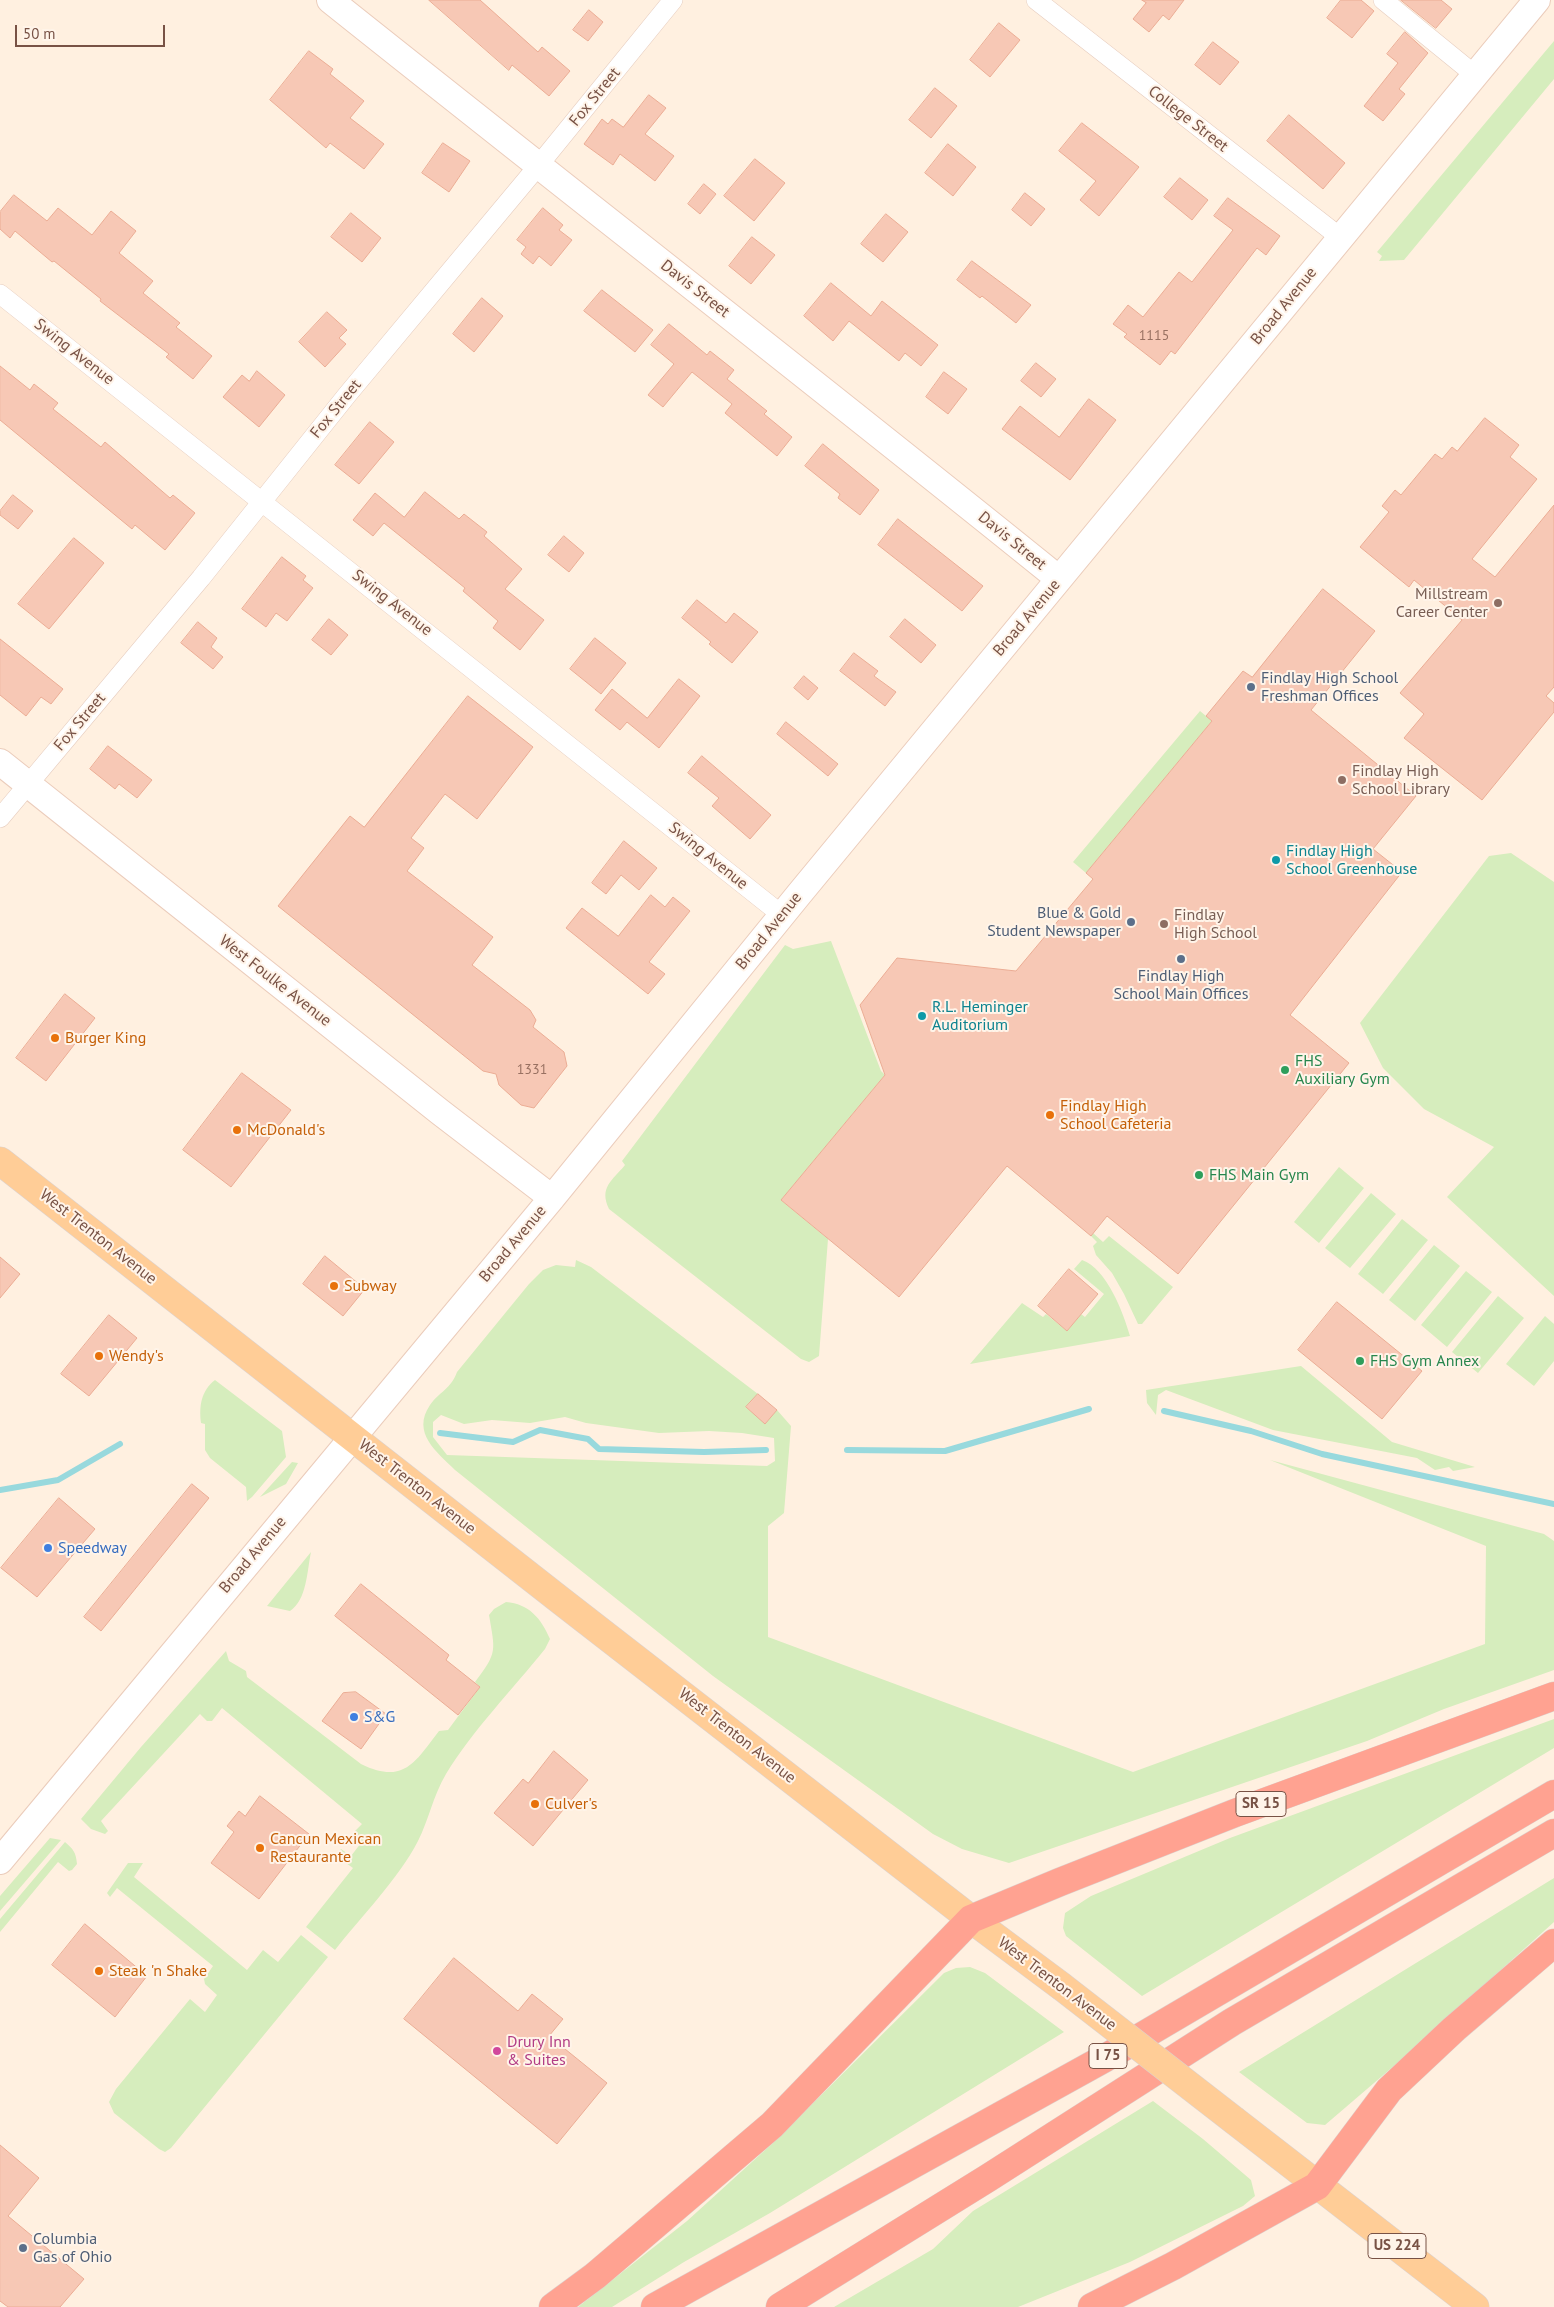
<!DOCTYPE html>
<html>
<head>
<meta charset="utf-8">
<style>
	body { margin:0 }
	#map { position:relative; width:1554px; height:2307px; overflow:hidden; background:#fff0e0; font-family:"PT Sans",sans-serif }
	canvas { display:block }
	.scale { position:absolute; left:15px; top:25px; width:150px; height:22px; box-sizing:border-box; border:2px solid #785245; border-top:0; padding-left:6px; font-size:15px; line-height:18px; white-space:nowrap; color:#785245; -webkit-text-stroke:4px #fff4e9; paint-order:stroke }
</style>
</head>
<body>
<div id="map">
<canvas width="1554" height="2307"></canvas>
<div class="scale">50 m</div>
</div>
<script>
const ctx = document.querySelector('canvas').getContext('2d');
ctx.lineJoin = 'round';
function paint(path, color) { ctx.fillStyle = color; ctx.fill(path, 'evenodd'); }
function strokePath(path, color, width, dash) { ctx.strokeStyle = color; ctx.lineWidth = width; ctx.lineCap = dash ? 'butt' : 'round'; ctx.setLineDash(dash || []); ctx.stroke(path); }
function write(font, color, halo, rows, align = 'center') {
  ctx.font = font + ' "PT Sans",sans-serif'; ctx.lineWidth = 4; ctx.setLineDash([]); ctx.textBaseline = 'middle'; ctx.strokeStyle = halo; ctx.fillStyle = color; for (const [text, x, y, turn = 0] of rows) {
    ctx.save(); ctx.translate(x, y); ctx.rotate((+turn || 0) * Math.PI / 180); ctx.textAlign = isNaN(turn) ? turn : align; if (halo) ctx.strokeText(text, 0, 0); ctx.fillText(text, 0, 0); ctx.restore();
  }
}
const green = new Path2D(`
	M 1554,41 L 1554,79 L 1404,260 L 1379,261 L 1382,256 L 1377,252 Z
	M 1200,711 L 1212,721 L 1086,873 L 1073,862 Z
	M 1511,853 L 1554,882 L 1554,1296 L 1447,1197 L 1494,1147 L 1424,1109 L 1383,1068 L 1360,1023 L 1489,856 Z
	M 831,941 L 881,1071 L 885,1075 L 781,1200 L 828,1239 L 819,1356 L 809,1362 L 801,1359 L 609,1209 C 599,1187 612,1181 625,1165 L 622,1161 L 785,945 L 793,949 Z
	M 1339,1167 L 1364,1188 L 1319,1243 L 1294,1222 Z
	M 1371,1193 L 1396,1214 L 1350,1268 L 1325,1248 Z
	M 1402,1219 L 1428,1240 L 1383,1294 L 1358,1274 Z
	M 1093,1233 L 1103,1242 L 1109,1236 L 1173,1287 L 1142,1324 L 1138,1324 L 1124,1294 L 1112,1273 L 1096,1255 L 1093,1246 L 1097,1242 L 1091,1236 Z
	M 1434,1245 L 1460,1266 L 1415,1321 L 1389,1300 Z
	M 576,1260 L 591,1267 L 758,1394 L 746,1407 L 765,1423 L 777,1410 L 791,1426 L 784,1513 L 768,1526 L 768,1637 L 1133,1772 L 1485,1644 L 1486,1546 L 1270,1460 L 1544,1534 L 1554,1541 L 1554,1670 L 1444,1709 L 1367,1741 L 1009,1863 L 962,1849 L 933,1834 L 713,1676 L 455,1470 C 437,1452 411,1433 430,1405 C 439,1392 451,1389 457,1372 L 529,1284 L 543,1270 L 556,1265 L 575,1267 ZM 441,1415 L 464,1424 L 492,1420 L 530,1423 L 565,1417 L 586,1423 L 659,1433 L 709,1431 L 742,1433 L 774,1438 L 775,1461 L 767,1466 L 447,1455 L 433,1437 L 433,1422 Z
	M 1082,1260 C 1107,1269 1123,1312 1130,1336 L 970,1364 L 1022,1303 L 1043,1317 L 1046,1314 L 1067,1331 L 1081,1314 L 1085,1317 L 1104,1294 L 1074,1269 Z
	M 1466,1271 L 1492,1292 L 1447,1347 L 1421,1325 Z
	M 1498,1296 L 1524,1318 L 1478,1373 L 1452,1352 Z
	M 1545,1316 L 1554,1324 L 1554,1361 L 1534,1386 L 1506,1364 Z
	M 1301,1366 L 1392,1442 L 1475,1467 L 1453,1471 L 1449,1467 L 1435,1470 L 1417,1458 L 1273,1430 L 1166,1390 L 1158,1395 L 1156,1415 L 1147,1403 L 1146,1390 Z
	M 215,1380 L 282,1431 L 286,1457 L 252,1497 L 247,1501 L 246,1487 L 210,1458 L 205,1450 L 205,1424 L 201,1423 C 199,1406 201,1391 215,1380 Z
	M 292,1462 L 298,1463 L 286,1484 L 260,1497 Z
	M 311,1552 C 307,1571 307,1600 290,1611 L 267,1606 Z
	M 506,1602 C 529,1604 541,1618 550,1639 L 545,1649 C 513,1689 472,1731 446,1774 C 433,1796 429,1819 418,1841 C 399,1878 361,1917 335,1950 L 306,1927 L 353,1868 L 336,1856 L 341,1849 L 351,1856 L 361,1843 L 351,1835 L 362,1824 L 222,1708 L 212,1721 L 207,1721 L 200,1714 L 101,1821 L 108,1831 L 105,1834 L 91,1829 L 81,1819 L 141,1747 L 226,1651 L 229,1661 L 246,1671 L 247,1677 L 361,1764 C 404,1785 415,1762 439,1731 L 448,1730 L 480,1687 L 475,1682 C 498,1652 495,1651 489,1615 L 494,1609 Z
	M 1554,1719 L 1554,1748 L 1142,1996 L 1066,1936 L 1063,1928 L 1065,1913 L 1091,1896 L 1230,1838 Z
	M 50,1838 L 61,1840 L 0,1911 L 0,1896 Z
	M 65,1842 C 73,1849 76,1852 77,1864 L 72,1870 L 69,1871 L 58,1862 L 0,1932 L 0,1919 Z
	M 128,1863 L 143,1863 L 134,1877 L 247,1970 L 263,1950 L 278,1962 L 301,1935 L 328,1957 L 171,2148 L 165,2152 L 159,2149 L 114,2113 L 109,2102 L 116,2089 L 190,1999 L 205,2012 L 217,1995 L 205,1984 L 204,1979 L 213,1966 L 117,1888 L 110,1897 L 107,1893 Z
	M 1554,1878 L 1554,1922 L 1402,2059 L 1325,2125 L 1307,2123 L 1239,2072 Z
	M 970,1967 L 985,1973 L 1064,2032 L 770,2213 L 684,2262 L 612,2307 L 578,2307 L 687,2221 L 775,2141 L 944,1973 L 956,1968 Z
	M 1153,2101 L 1203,2139 L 1251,2180 L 1255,2196 L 1243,2206 L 1130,2262 L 1018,2307 L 834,2307 L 933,2249 L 973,2211 Z`);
const stream = new Path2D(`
	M 1164,1411 L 1251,1431 L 1322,1454 L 1554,1504
	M 440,1433 L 513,1442 L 540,1430 L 588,1439 L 599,1449 L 704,1452 L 766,1450
	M 847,1450 L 945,1451 L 1089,1409
	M 0,1490 L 58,1480 L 120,1444`);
const building = new Path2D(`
	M 429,0 L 480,0 L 538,52 L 542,47 L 570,71 L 549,96 L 512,65 L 509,70 Z
	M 1142,0 L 1184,0 L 1169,20 L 1163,15 L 1149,32 L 1133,19 L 1146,3 Z
	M 1341,0 L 1361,0 L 1374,11 L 1352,38 L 1327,18 Z
	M 1401,0 L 1441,0 L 1452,9 L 1436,28 Z
	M 589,10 L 603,22 L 588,41 L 573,30 Z
	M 999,23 L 1020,40 L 990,77 L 970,60 Z
	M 1405,32 L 1428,53 L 1399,89 L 1405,94 L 1383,121 L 1364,106 L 1398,63 L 1387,54 Z
	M 1213,42 L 1239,62 L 1220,85 L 1195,65 Z
	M 309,51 L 333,69 L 330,74 L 364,101 L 350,118 L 384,144 L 364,169 L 330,143 L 326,148 L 270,100 Z
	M 935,88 L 957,106 L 931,138 L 909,120 Z
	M 649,95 L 666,108 L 645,134 L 674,156 L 655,181 L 620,154 L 613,165 L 584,144 L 602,119 L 608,124 L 612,119 L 623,127 Z
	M 1289,115 L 1345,163 L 1323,189 L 1267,141 Z
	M 1082,123 L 1139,167 L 1099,216 L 1080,200 L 1096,181 L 1059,151 Z
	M 443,143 L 470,161 L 449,192 L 422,173 Z
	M 948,144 L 976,167 L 953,196 L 925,173 Z
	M 755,159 L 785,183 L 754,221 L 724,196 Z
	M 1180,178 L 1208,200 L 1192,220 L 1164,197 Z
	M 704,184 L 716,194 L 700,214 L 688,204 Z
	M 1025,193 L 1045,209 L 1031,226 L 1012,210 Z
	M 14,195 L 47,221 L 58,208 L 92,235 L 111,211 L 136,231 L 119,253 L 153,281 L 143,293 L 180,323 L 176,327 L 212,356 L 193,379 L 166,357 L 169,354 L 100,301 L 101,299 L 54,261 L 52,262 L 15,231 L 10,238 L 0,229 L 0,212 Z
	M 1228,198 L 1280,236 L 1266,255 L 1257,248 L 1175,354 L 1171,351 L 1160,365 L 1124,337 L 1127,334 L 1113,324 L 1128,305 L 1143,317 L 1179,272 L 1192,282 L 1233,230 L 1214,216 Z
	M 543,208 L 563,225 L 559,230 L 572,240 L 551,266 L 539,256 L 533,264 L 521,254 L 526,247 L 517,240 Z
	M 351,213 L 381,238 L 362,262 L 331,237 Z
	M 886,214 L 908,232 L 883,262 L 861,244 Z
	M 752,237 L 775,255 L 751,284 L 729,266 Z
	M 972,261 L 1031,305 L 1016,323 L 982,296 L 980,298 L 957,280 Z
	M 831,283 L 871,316 L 882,301 L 938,345 L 921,366 L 905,353 L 899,361 L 849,321 L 833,341 L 804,316 Z
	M 602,290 L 653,330 L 635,352 L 584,311 Z
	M 482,298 L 503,316 L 474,352 L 453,334 Z
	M 327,312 L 347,330 L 339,338 L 346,344 L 325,367 L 299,342 Z
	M 669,324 L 707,355 L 710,351 L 734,370 L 727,379 L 767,411 L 764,414 L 792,437 L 777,456 L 725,413 L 732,404 L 692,372 L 663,407 L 648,395 L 674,364 L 651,345 Z
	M 1036,363 L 1056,379 L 1041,397 L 1021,381 Z
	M 0,366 L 30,390 L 34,384 L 58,403 L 53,409 L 101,447 L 105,442 L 170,498 L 173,495 L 195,513 L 165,550 L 135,525 L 132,529 L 0,420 Z
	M 257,371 L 285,395 L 259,427 L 223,397 L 242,375 L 249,381 Z
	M 944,372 L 967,389 L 948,414 L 926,397 Z
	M 1089,399 L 1116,420 L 1070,480 L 1002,429 L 1020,406 L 1059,437 Z
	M 1485,418 L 1519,445 L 1510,457 L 1537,479 L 1472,559 L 1495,577 L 1554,505 L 1554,687 L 1546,696 L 1554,703 L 1554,712 L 1482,800 L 1404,738 L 1424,714 L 1400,693 L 1462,620 L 1414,580 L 1409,587 L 1360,547 L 1389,512 L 1382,506 L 1395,490 L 1401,495 L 1435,454 L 1442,459 L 1452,447 L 1457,451 Z
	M 370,422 L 394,442 L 359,484 L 335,465 Z
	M 823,444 L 879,490 L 860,515 L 838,498 L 840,494 L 805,466 Z
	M 425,492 L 459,519 L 464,514 L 487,532 L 484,536 L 522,569 L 505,589 L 544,620 L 520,650 L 493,628 L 498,621 L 463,591 L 465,588 L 384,523 L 373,536 L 353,520 L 375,493 L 404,517 Z
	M 13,495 L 33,511 L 18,529 L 0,515 L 0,511 Z
	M 898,519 L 983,586 L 962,611 L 878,545 Z
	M 564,536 L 584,553 L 569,572 L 548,555 Z
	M 74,538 L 104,563 L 49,629 L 18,604 Z
	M 282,557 L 306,576 L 303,580 L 313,588 L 287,621 L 276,613 L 266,627 L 242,609 Z
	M 1323,589 L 1375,631 L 1311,710 L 1416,796 L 1373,849 L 1402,872 L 1290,1015 L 1349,1063 L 1178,1274 L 1107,1216 L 1091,1236 L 1007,1166 L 899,1297 L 781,1200 L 885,1075 L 860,1005 L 897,958 L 1016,971 L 1093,879 L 1086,873 L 1212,721 L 1206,716 L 1243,671 L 1252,677 Z
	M 697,600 L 726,623 L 734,613 L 758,632 L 732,663 L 709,644 L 711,642 L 682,618 Z
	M 329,619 L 348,635 L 331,655 L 312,640 Z
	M 905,619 L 936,645 L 921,663 L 890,637 Z
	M 198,622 L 217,638 L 211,647 L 223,657 L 213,669 L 181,643 Z
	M 595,638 L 626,663 L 601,694 L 570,669 Z
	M 0,639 L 63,689 L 51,704 L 41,697 L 26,716 L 0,695 Z
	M 854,653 L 878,671 L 874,676 L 896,692 L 885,706 L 840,671 Z
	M 804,676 L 818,688 L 808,700 L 794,688 Z
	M 679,679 L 700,696 L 659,748 L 627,722 L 620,730 L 595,710 L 612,689 L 647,718 Z
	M 468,696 L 533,747 L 477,819 L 445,794 L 411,838 L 424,848 L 407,871 L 493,937 L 472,965 L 530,1010 L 536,1020 L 533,1027 L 564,1052 L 567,1066 L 534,1108 L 521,1105 L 499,1085 L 496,1074 L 483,1071 L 278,906 L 350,816 L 364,827 Z
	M 786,722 L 838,764 L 828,776 L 777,734 Z
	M 108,746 L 152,780 L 137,798 L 119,784 L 115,789 L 90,769 Z
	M 702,756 L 771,815 L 750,839 L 712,806 L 719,798 L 688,773 Z
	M 624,841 L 657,868 L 639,890 L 621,875 L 606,894 L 592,883 Z
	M 651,895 L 665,907 L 673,897 L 690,911 L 649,962 L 665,974 L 648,994 L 566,928 L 582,908 L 618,936 Z
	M 65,994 L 95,1018 L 46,1081 L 16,1058 Z
	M 242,1073 L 291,1110 L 231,1187 L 183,1150 Z
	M 325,1256 L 365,1289 L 343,1316 L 303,1284 Z
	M 0,1257 L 20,1274 L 0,1298 Z
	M 1069,1269 L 1098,1294 L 1067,1331 L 1038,1306 Z
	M 1337,1302 L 1422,1371 L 1382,1419 L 1298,1350 Z
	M 109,1315 L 137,1338 L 89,1396 L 61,1374 Z
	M 758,1394 L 777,1410 L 765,1424 L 746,1407 Z
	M 192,1484 L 209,1498 L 101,1631 L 84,1617 Z
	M 59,1498 L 95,1529 L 37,1597 L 1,1568 Z
	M 361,1584 L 449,1655 L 446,1660 L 480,1687 L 458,1715 L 335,1616 Z
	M 356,1692 L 386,1714 L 361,1749 L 322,1721 L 343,1693 Z
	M 554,1751 L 588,1780 L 533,1846 L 494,1813 L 523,1779 L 528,1783 Z
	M 260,1796 L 309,1834 L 259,1899 L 211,1863 L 234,1832 L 227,1826 L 239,1811 L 245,1816 Z
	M 85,1924 L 147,1976 L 115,2017 L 52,1965 Z
	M 454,1958 L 518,2011 L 532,1994 L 563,2019 L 549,2036 L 607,2083 L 557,2144 L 404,2019 Z
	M 0,2145 L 39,2178 L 8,2216 L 84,2279 L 60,2307 L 8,2307 L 0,2301 Z`);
const street = new Path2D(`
	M 1036,0 L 1341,238
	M 1383,0 L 1475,75
	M 0,294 L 782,915
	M 0,818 L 201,578 L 347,395 L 538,166 L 673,0`);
const secondary = new Path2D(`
	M 330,0 C 573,194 818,384 1059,579
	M 0,762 L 440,1112 L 552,1198
	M 0,1861 L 552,1198 L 800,893 L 1537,0`);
const primary = new Path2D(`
	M 0,1161 L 560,1600 L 971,1919 L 1061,1986
	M 1235,2121 L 1475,2307`);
const highway = new Path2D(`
	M 553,2307 L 595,2276 L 772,2125 L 971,1919 L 1060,1882 L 1235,1813 L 1554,1696
	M 655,2307 L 1105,2058 L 1554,1794
	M 780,2307 L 988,2178 L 1232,2022 L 1554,1833
	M 1092,2307 L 1173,2266 L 1317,2186 L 1389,2090 L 1454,2029 L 1554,1943`);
const primaryBridge = new Path2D(`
	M 1061,1986 L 1235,2121`);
const markers = [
	[1498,603,5,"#8d6e63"],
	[1251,687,5,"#5c6f8a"],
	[1342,780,5,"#8d6e63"],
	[1276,860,5,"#0f9aa8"],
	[1131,922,5,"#5c6f8a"],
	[1164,924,5,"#8d6e63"],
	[1181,959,5,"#5c6f8a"],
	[922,1016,5,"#0f9aa8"],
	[55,1038,5,"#e8710a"],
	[1285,1070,5,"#2e9e5b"],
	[1050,1115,5,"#e8710a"],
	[237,1130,5,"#e8710a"],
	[1199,1175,5,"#2e9e5b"],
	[334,1286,5,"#e8710a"],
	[99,1356,5,"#e8710a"],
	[1360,1361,5,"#2e9e5b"],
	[48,1548,5,"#3f7fe0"],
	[354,1717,5,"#3f7fe0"],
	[535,1804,5,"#e8710a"],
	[260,1848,5,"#e8710a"],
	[99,1971,5,"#e8710a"],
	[497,2051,5,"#d1479c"],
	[23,2248,5,"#5c6f8a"]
];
const numberNames = [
	["1115",1154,336],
	["1331",532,1070]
];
const shields = [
	[1261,1804,50],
	[1108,2056,38],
	[1397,2246,58]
];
const shieldNames = [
	["SR 15",1261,1804],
	["I 75",1108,2056],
	["US 224",1397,2246]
];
const streetNames = [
	["Fox Street",595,97,-51],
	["College Street",1188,119,38],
	["Davis Street",695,289,38],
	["Broad Avenue",1284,306,-51],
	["Swing Avenue",74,352,38],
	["Fox Street",336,409,-51],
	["Davis Street",1012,541,39],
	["Swing Avenue",392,603,38],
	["Broad Avenue",1027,618,-50],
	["Fox Street",80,722,-50],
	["Swing Avenue",708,856,39],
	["Broad Avenue",769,931,-51],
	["West Foulke Avenue",275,981,38],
	["West Trenton Avenue",98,1237,38],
	["Broad Avenue",513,1244,-50],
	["West Trenton Avenue",417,1487,38],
	["Broad Avenue",253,1555,-50],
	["West Trenton Avenue",737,1736,38],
	["West Trenton Avenue",1057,1984,37]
];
const educationNames = [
	["Millstream",1488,594,"right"],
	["Career Center",1488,612,"right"],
	["Findlay High",1352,771],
	["School Library",1352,789],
	["Findlay",1174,915],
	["High School",1174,933]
];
const serviceNames = [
	["Findlay High School",1261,678],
	["Freshman Offices",1261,696],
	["Blue & Gold",1121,913,"right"],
	["Student Newspaper",1121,931,"right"],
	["Findlay High",1181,976,"center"],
	["School Main Offices",1181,994,"center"],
	["Columbia",33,2239],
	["Gas of Ohio",33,2257]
];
const cultureNames = [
	["Findlay High",1286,851],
	["School Greenhouse",1286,869],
	["R.L. Heminger",932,1007],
	["Auditorium",932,1025]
];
const foodNames = [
	["Burger King",65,1038],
	["Findlay High",1060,1106],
	["School Cafeteria",1060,1124],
	["McDonald's",247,1130],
	["Subway",344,1286],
	["Wendy's",109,1356],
	["Culver's",545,1804],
	["Cancun Mexican",270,1839],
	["Restaurante",270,1857],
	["Steak 'n Shake",109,1971]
];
const leisureNames = [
	["FHS",1295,1061],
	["Auxiliary Gym",1295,1079],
	["FHS Main Gym",1209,1175],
	["FHS Gym Annex",1370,1361]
];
const shopNames = [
	["Speedway",58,1548],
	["S&G",364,1717]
];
const hotelNames = [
	["Drury Inn",507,2042],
	["& Suites",507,2060]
];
paint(green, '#d6edbd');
strokePath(stream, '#98d9dd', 6);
paint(building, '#f7c8b5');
strokePath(building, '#ebac94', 1);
strokePath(street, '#e6ccbe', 20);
strokePath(secondary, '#ebccbb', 28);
strokePath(primary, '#dcd2cf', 29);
strokePath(highway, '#dcd2cf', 29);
strokePath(street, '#fff', 19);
strokePath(secondary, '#fff', 26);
strokePath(primary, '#ffcd97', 28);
strokePath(highway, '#ffa291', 28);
strokePath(primaryBridge, '#dcd2cf', 29, []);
strokePath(primaryBridge, '#ffcd97', 28);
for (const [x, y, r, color] of markers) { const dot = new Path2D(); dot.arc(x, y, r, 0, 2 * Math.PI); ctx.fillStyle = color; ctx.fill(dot); strokePath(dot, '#fff4e9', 2); }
write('14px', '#987061', null, numberNames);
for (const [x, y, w] of shields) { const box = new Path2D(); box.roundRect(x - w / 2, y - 12.5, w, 25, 4); ctx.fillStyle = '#fff4e9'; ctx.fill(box); strokePath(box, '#785245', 1); }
write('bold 15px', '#785245', null, shieldNames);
write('16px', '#785245', '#fff4e9', streetNames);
write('16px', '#785e54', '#fff4e9', educationNames, 'left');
write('16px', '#4e5e75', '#fff4e9', serviceNames, 'left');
write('16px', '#0d838f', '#fff4e9', cultureNames, 'left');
write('16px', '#c56008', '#fff4e9', foodNames, 'left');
write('16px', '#27864d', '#fff4e9', leisureNames, 'left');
write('16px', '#366cbe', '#fff4e9', shopNames, 'left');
write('16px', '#b23c85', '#fff4e9', hotelNames, 'left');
</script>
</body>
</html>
